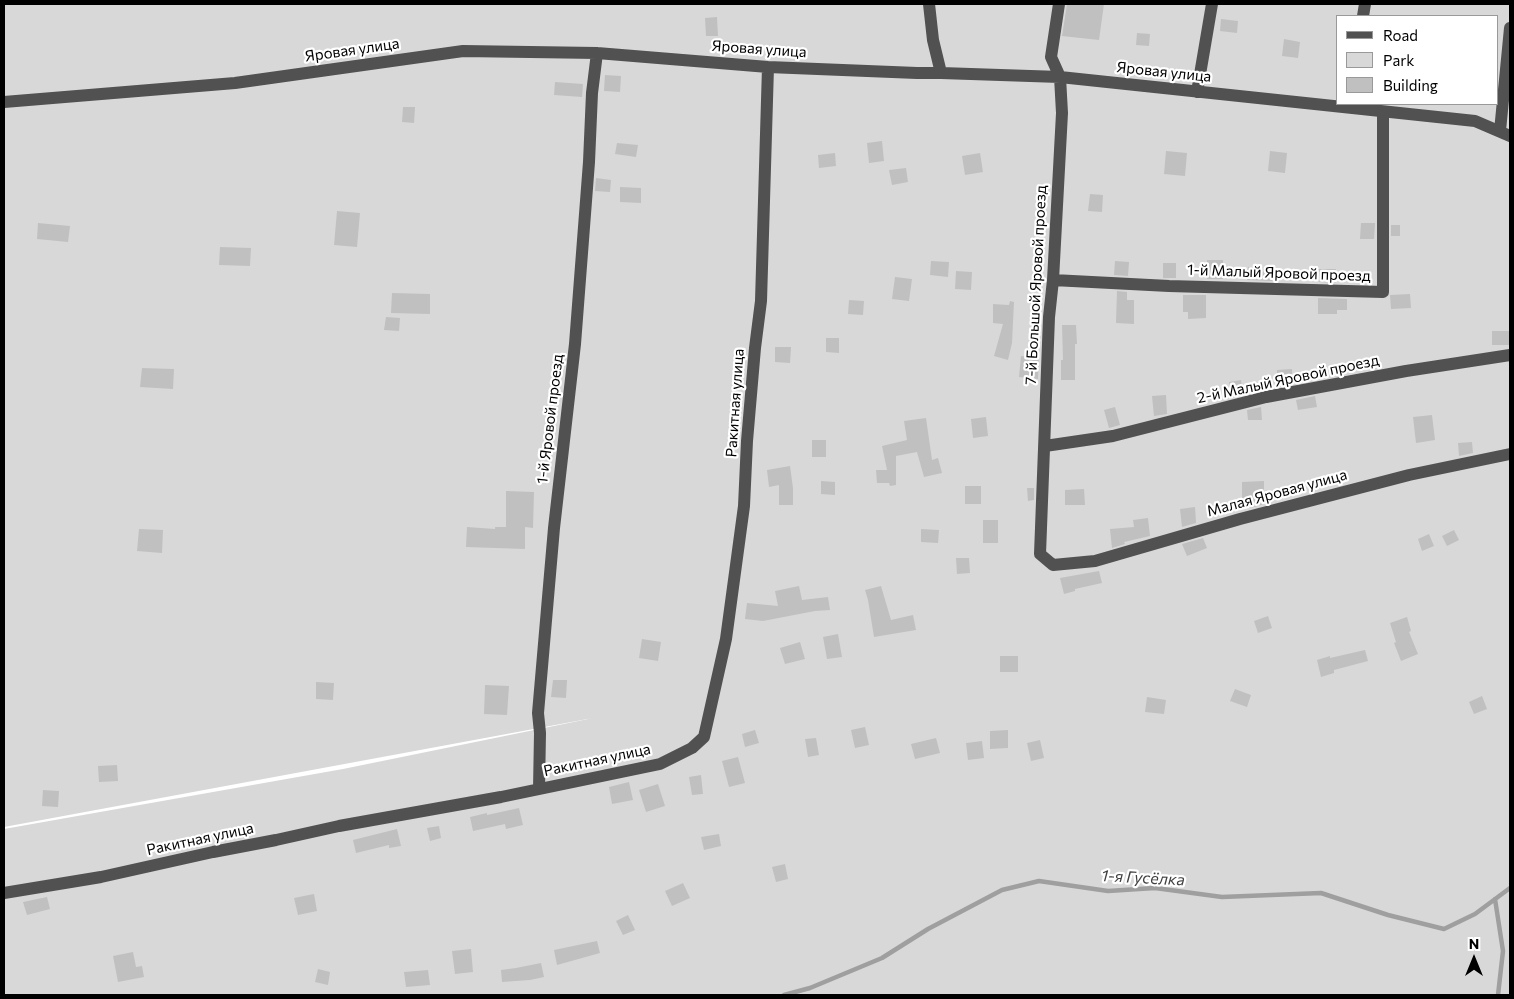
<!DOCTYPE html>
<html>
<head>
<meta charset="utf-8">
<style>
	body { margin:0 }
	#map { position:relative; width:1514px; height:999px; overflow:hidden; background:#fff; font-family:Commissioner,sans-serif }
	canvas { display:block }
	.frame { position:absolute; inset:0; border:5px solid #000; pointer-events:none }
	.legend { position:absolute; left:1336px; top:15px; width:162px; height:90px; box-sizing:border-box; background:#fff; border:1px solid #999; margin:0; padding:6px 9px; list-style:none; font-size:15px; color:#000 }
	.legend li { display:flex; align-items:center; gap:10px; height:25px }
	.legend b { width:25px; border:1px solid #999 }
	.north { position:absolute; left:1449px; top:934px; width:50px; height:50px; -webkit-text-stroke:4px #fff; paint-order:stroke; rotate:0deg; font-size:14px; font-weight:700; line-height:20px; text-align:center; color:#000 }
	.north::after { content:''; display:block; margin:auto; width:18px; height:22px; background:#000; clip-path:polygon(50% 0,100% 100%,50% 72%,0 100%) }
</style>
</head>
<body>
<div id="map">
<canvas width="1514" height="999"></canvas>
<div class="frame"></div>
<ul class="legend">
<li><b style="height:6px;background:#515151"></b>Road</li>
<li><b style="height:14px;background:#d8d8d8"></b>Park</li>
<li><b style="height:14px;background:#c0c0c0"></b>Building</li>
</ul>
<div class="north">N</div>
</div>
<script>
const ctx = document.querySelector('canvas').getContext('2d');
ctx.lineJoin = 'round';
function paint(path, color) { ctx.fillStyle = color; ctx.fill(path, 'evenodd'); }
function strokePath(path, color, width, dash) { ctx.strokeStyle = color; ctx.lineWidth = width; ctx.lineCap = dash ? 'butt' : 'round'; ctx.setLineDash(dash || []); ctx.stroke(path); }
function write(font, color, halo, rows, align = 'center') {
  ctx.font = font + ' Commissioner,sans-serif'; ctx.lineWidth = 4.5; ctx.setLineDash([]); ctx.textBaseline = 'middle'; ctx.strokeStyle = halo; ctx.fillStyle = color; for (const [text, x, y, turn = 0] of rows) {
    ctx.save(); ctx.translate(x, y); ctx.rotate((+turn || 0) * Math.PI / 180); ctx.textAlign = isNaN(turn) ? turn : align; if (halo) ctx.strokeText(text, 0, 0); ctx.fillText(text, 0, 0); ctx.restore();
  }
}
const green = new Path2D(`
	M 4,4 L 1510,4 L 1510,995 L 4,995 L 4,829 L 343,769 L 593,718 L 4,827 ZM 1338,16 L 1498,16 L 1498,104 L 1338,104 Z`);
const stream = new Path2D(`
	M 1495,899 L 1503,951 L 1498,995
	M 784,995 L 810,988 L 882,958 L 928,929 L 1002,890 L 1039,881 L 1108,891 L 1155,888 L 1222,897 L 1321,893 L 1388,915 L 1444,929 L 1475,914 L 1510,888`);
const building = new Path2D(`
	M 1067,4 L 1104,4 L 1099,40 L 1062,36 Z
	M 717,17 L 718,36 L 706,36 L 705,18 Z
	M 1221,19 L 1238,21 L 1237,33 L 1220,31 Z
	M 1137,33 L 1150,34 L 1149,46 L 1136,45 Z
	M 1284,39 L 1300,42 L 1298,58 L 1282,56 Z
	M 605,75 L 621,76 L 620,92 L 604,91 Z
	M 555,82 L 583,84 L 582,97 L 554,95 Z
	M 403,107 L 415,107 L 414,123 L 402,122 Z
	M 882,141 L 884,161 L 869,163 L 867,143 Z
	M 617,143 L 638,145 L 636,157 L 615,154 Z
	M 1166,151 L 1187,153 L 1185,176 L 1164,174 Z
	M 1270,151 L 1287,153 L 1285,173 L 1268,171 Z
	M 835,153 L 836,166 L 819,168 L 818,155 Z
	M 980,153 L 983,172 L 965,175 L 962,156 Z
	M 906,168 L 908,182 L 892,185 L 889,170 Z
	M 596,178 L 611,180 L 610,192 L 595,191 Z
	M 620,187 L 641,188 L 641,203 L 620,202 Z
	M 1090,194 L 1103,195 L 1102,212 L 1088,211 Z
	M 337,211 L 360,213 L 357,247 L 334,245 Z
	M 38,223 L 70,226 L 68,242 L 37,239 Z
	M 1361,223 L 1375,223 L 1374,239 L 1360,239 Z
	M 1391,225 L 1400,225 L 1400,236 L 1391,236 Z
	M 220,247 L 251,248 L 250,266 L 219,265 Z
	M 1207,260 L 1223,260 L 1223,279 L 1207,279 Z
	M 931,261 L 949,262 L 948,277 L 930,275 Z
	M 1115,261 L 1129,262 L 1128,276 L 1114,275 Z
	M 1163,263 L 1176,263 L 1176,278 L 1163,278 Z
	M 1248,267 L 1273,270 L 1272,281 L 1247,280 Z
	M 1319,269 L 1336,269 L 1336,283 L 1319,282 Z
	M 956,271 L 972,272 L 971,290 L 955,289 Z
	M 895,277 L 912,279 L 909,301 L 892,299 Z
	M 1117,291 L 1127,292 L 1127,300 L 1134,300 L 1134,324 L 1116,323 Z
	M 392,293 L 430,294 L 430,314 L 391,313 Z
	M 1410,294 L 1411,308 L 1391,309 L 1390,295 Z
	M 1183,295 L 1206,295 L 1206,318 L 1188,319 L 1188,312 L 1183,312 Z
	M 1318,298 L 1347,299 L 1347,310 L 1337,310 L 1337,314 L 1318,314 Z
	M 849,300 L 864,301 L 863,315 L 848,314 Z
	M 1010,301 L 1014,302 L 1012,343 L 1008,360 L 994,356 L 1003,324 L 993,323 L 993,304 L 1009,305 Z
	M 386,317 L 400,318 L 399,331 L 384,330 Z
	M 1062,325 L 1076,325 L 1077,344 L 1075,344 L 1075,380 L 1061,380 L 1061,360 L 1063,360 Z
	M 1492,331 L 1510,331 L 1510,345 L 1492,345 Z
	M 826,338 L 839,338 L 839,353 L 826,352 Z
	M 775,347 L 791,347 L 790,363 L 775,362 Z
	M 1021,356 L 1039,358 L 1038,379 L 1019,377 Z
	M 142,368 L 174,369 L 173,389 L 140,387 Z
	M 1292,369 L 1292,384 L 1277,386 L 1277,370 Z
	M 1241,380 L 1243,395 L 1231,397 L 1229,382 Z
	M 1166,395 L 1167,414 L 1154,416 L 1152,396 Z
	M 1315,396 L 1317,407 L 1298,410 L 1296,400 Z
	M 1115,407 L 1120,425 L 1109,428 L 1104,410 Z
	M 1261,407 L 1262,420 L 1248,420 L 1247,410 Z
	M 1432,415 L 1435,440 L 1416,443 L 1413,417 Z
	M 986,417 L 988,436 L 973,438 L 971,419 Z
	M 926,418 L 932,460 L 938,458 L 942,473 L 924,477 L 917,452 L 896,456 L 896,485 L 890,486 L 889,483 L 877,483 L 876,470 L 887,470 L 882,446 L 907,440 L 904,421 Z
	M 812,440 L 826,440 L 826,457 L 812,457 Z
	M 1472,442 L 1473,453 L 1459,456 L 1458,443 Z
	M 790,466 L 793,488 L 793,505 L 779,505 L 779,485 L 769,487 L 767,470 Z
	M 821,481 L 835,482 L 835,495 L 821,494 Z
	M 1264,481 L 1264,504 L 1251,508 L 1242,508 L 1242,482 Z
	M 965,486 L 981,486 L 981,504 L 965,504 Z
	M 1027,488 L 1034,488 L 1034,500 L 1028,501 Z
	M 1084,489 L 1085,505 L 1065,505 L 1065,490 Z
	M 506,491 L 534,492 L 533,528 L 525,527 L 525,549 L 466,547 L 467,527 L 495,529 L 495,527 L 506,527 Z
	M 1195,507 L 1196,523 L 1182,527 L 1180,509 Z
	M 1148,518 L 1150,536 L 1124,542 L 1125,544 L 1112,548 L 1110,529 L 1134,527 L 1133,520 Z
	M 983,520 L 998,520 L 998,543 L 983,543 Z
	M 139,529 L 163,530 L 162,553 L 137,551 Z
	M 921,529 L 939,530 L 938,543 L 921,542 Z
	M 1454,530 L 1459,540 L 1447,546 L 1442,536 Z
	M 1429,534 L 1434,546 L 1422,551 L 1418,539 Z
	M 1203,538 L 1207,548 L 1187,556 L 1182,544 Z
	M 956,558 L 969,558 L 970,573 L 957,574 Z
	M 1099,571 L 1102,583 L 1075,589 L 1075,591 L 1064,594 L 1060,578 Z
	M 799,586 L 802,600 L 828,597 L 830,610 L 815,611 L 763,621 L 745,619 L 747,603 L 778,606 L 775,591 Z
	M 881,586 L 891,620 L 913,615 L 916,630 L 874,637 L 868,600 L 865,590 Z
	M 1268,616 L 1272,628 L 1258,633 L 1254,621 Z
	M 1407,617 L 1411,631 L 1409,632 L 1418,654 L 1401,661 L 1394,643 L 1396,642 L 1390,623 Z
	M 838,634 L 842,657 L 827,659 L 823,637 Z
	M 642,639 L 661,642 L 658,661 L 639,658 Z
	M 800,642 L 805,659 L 785,664 L 780,648 Z
	M 1365,650 L 1368,661 L 1334,670 L 1334,673 L 1321,677 L 1317,660 L 1330,656 L 1330,658 Z
	M 1000,656 L 1018,656 L 1018,672 L 1000,672 Z
	M 553,680 L 567,680 L 566,698 L 551,697 Z
	M 316,682 L 334,683 L 333,700 L 316,699 Z
	M 485,685 L 509,686 L 507,715 L 484,714 Z
	M 1235,689 L 1251,695 L 1247,707 L 1230,701 Z
	M 1482,696 L 1487,709 L 1474,714 L 1469,702 Z
	M 1147,697 L 1166,700 L 1164,714 L 1145,712 Z
	M 865,727 L 869,745 L 855,748 L 851,730 Z
	M 755,730 L 759,743 L 745,747 L 742,734 Z
	M 1008,730 L 1008,748 L 990,749 L 990,731 Z
	M 816,738 L 819,755 L 808,757 L 805,739 Z
	M 936,738 L 940,753 L 915,759 L 911,744 Z
	M 1040,740 L 1044,758 L 1031,761 L 1027,743 Z
	M 982,741 L 984,758 L 968,760 L 966,743 Z
	M 738,757 L 745,783 L 729,787 L 722,761 Z
	M 117,765 L 118,781 L 99,782 L 98,766 Z
	M 701,775 L 703,794 L 692,795 L 689,777 Z
	M 629,782 L 633,800 L 612,804 L 609,787 Z
	M 658,784 L 665,806 L 646,812 L 639,790 Z
	M 43,790 L 59,791 L 58,807 L 42,806 Z
	M 519,808 L 523,825 L 506,829 L 505,824 L 473,831 L 470,817 L 487,813 L 487,815 Z
	M 439,826 L 441,838 L 430,841 L 427,828 Z
	M 397,829 L 401,846 L 389,848 L 389,845 L 356,853 L 353,840 Z
	M 719,834 L 721,846 L 704,850 L 701,837 Z
	M 785,864 L 788,879 L 776,882 L 772,867 Z
	M 683,883 L 690,898 L 672,906 L 665,891 Z
	M 314,894 L 317,911 L 298,915 L 294,898 Z
	M 47,897 L 50,909 L 27,915 L 23,902 Z
	M 628,915 L 635,930 L 623,935 L 616,921 Z
	M 597,941 L 600,953 L 557,965 L 554,950 Z
	M 471,949 L 473,972 L 455,974 L 452,951 Z
	M 133,952 L 136,967 L 142,966 L 144,977 L 118,982 L 113,956 Z
	M 541,963 L 544,977 L 530,980 L 502,982 L 501,970 L 516,968 Z
	M 318,969 L 330,972 L 328,985 L 315,982 Z
	M 428,970 L 430,985 L 406,987 L 404,972 Z`);
const minor = new Path2D(`
	M 929,4 L 933,40 L 941,73
	M 1059,4 L 1051,57 L 1060,77 L 1062,113 L 1053,280 L 1049,317 L 1040,554 L 1053,565 L 1095,561 L 1240,519 L 1409,475 L 1510,454
	M 1363,16 L 1365,4
	M 1197,92 L 1212,4
	M 4,102 L 235,83 L 463,51 L 597,53 L 768,67 L 917,73 L 941,73 L 1060,77 L 1475,121 L 1510,136
	M 1500,131 L 1510,28
	M 1053,280 L 1169,286 L 1383,292 L 1383,112
	M 1045,446 L 1113,436 L 1266,397 L 1406,371 L 1510,355
	M 539,789 L 540,733 L 538,713 L 554,528 L 575,344 L 589,162 L 592,93 L 597,53
	M 4,893 L 101,877 L 213,852 L 276,840 L 339,826 L 501,797 L 660,764 L 692,748 L 704,737 L 726,639 L 744,506 L 747,441 L 755,348 L 761,301 L 768,67`);
const streetNames = [
	["Яровая улица",759,49,4],
	["Яровая улица",352,50,-8],
	["Яровая улица",1164,72,6],
	["1-й Малый Яровой проезд",1279,273,2],
	["7-й Большой Яровой проезд",1036,285,-87],
	["2-й Малый Яровой проезд",1288,379,-12],
	["Ракитная улица",735,403,-86],
	["1-й Яровой проезд",550,419,-83],
	["Малая Яровая улица",1277,493,-15],
	["Ракитная улица",597,760,-12],
	["Ракитная улица",200,839,-12]
];
const waterNames = [
	["1-я Гусёлка",1143,878,3]
];
paint(green, '#d8d8d8');
strokePath(stream, '#9f9f9f', 4.5);
paint(building, '#c0c0c0');
strokePath(minor, '#515151', 12);
write('15px', '#000', '#fff', streetNames);
write('italic 16px', '#404040', '#fff', waterNames);
</script>
</body>
</html>
